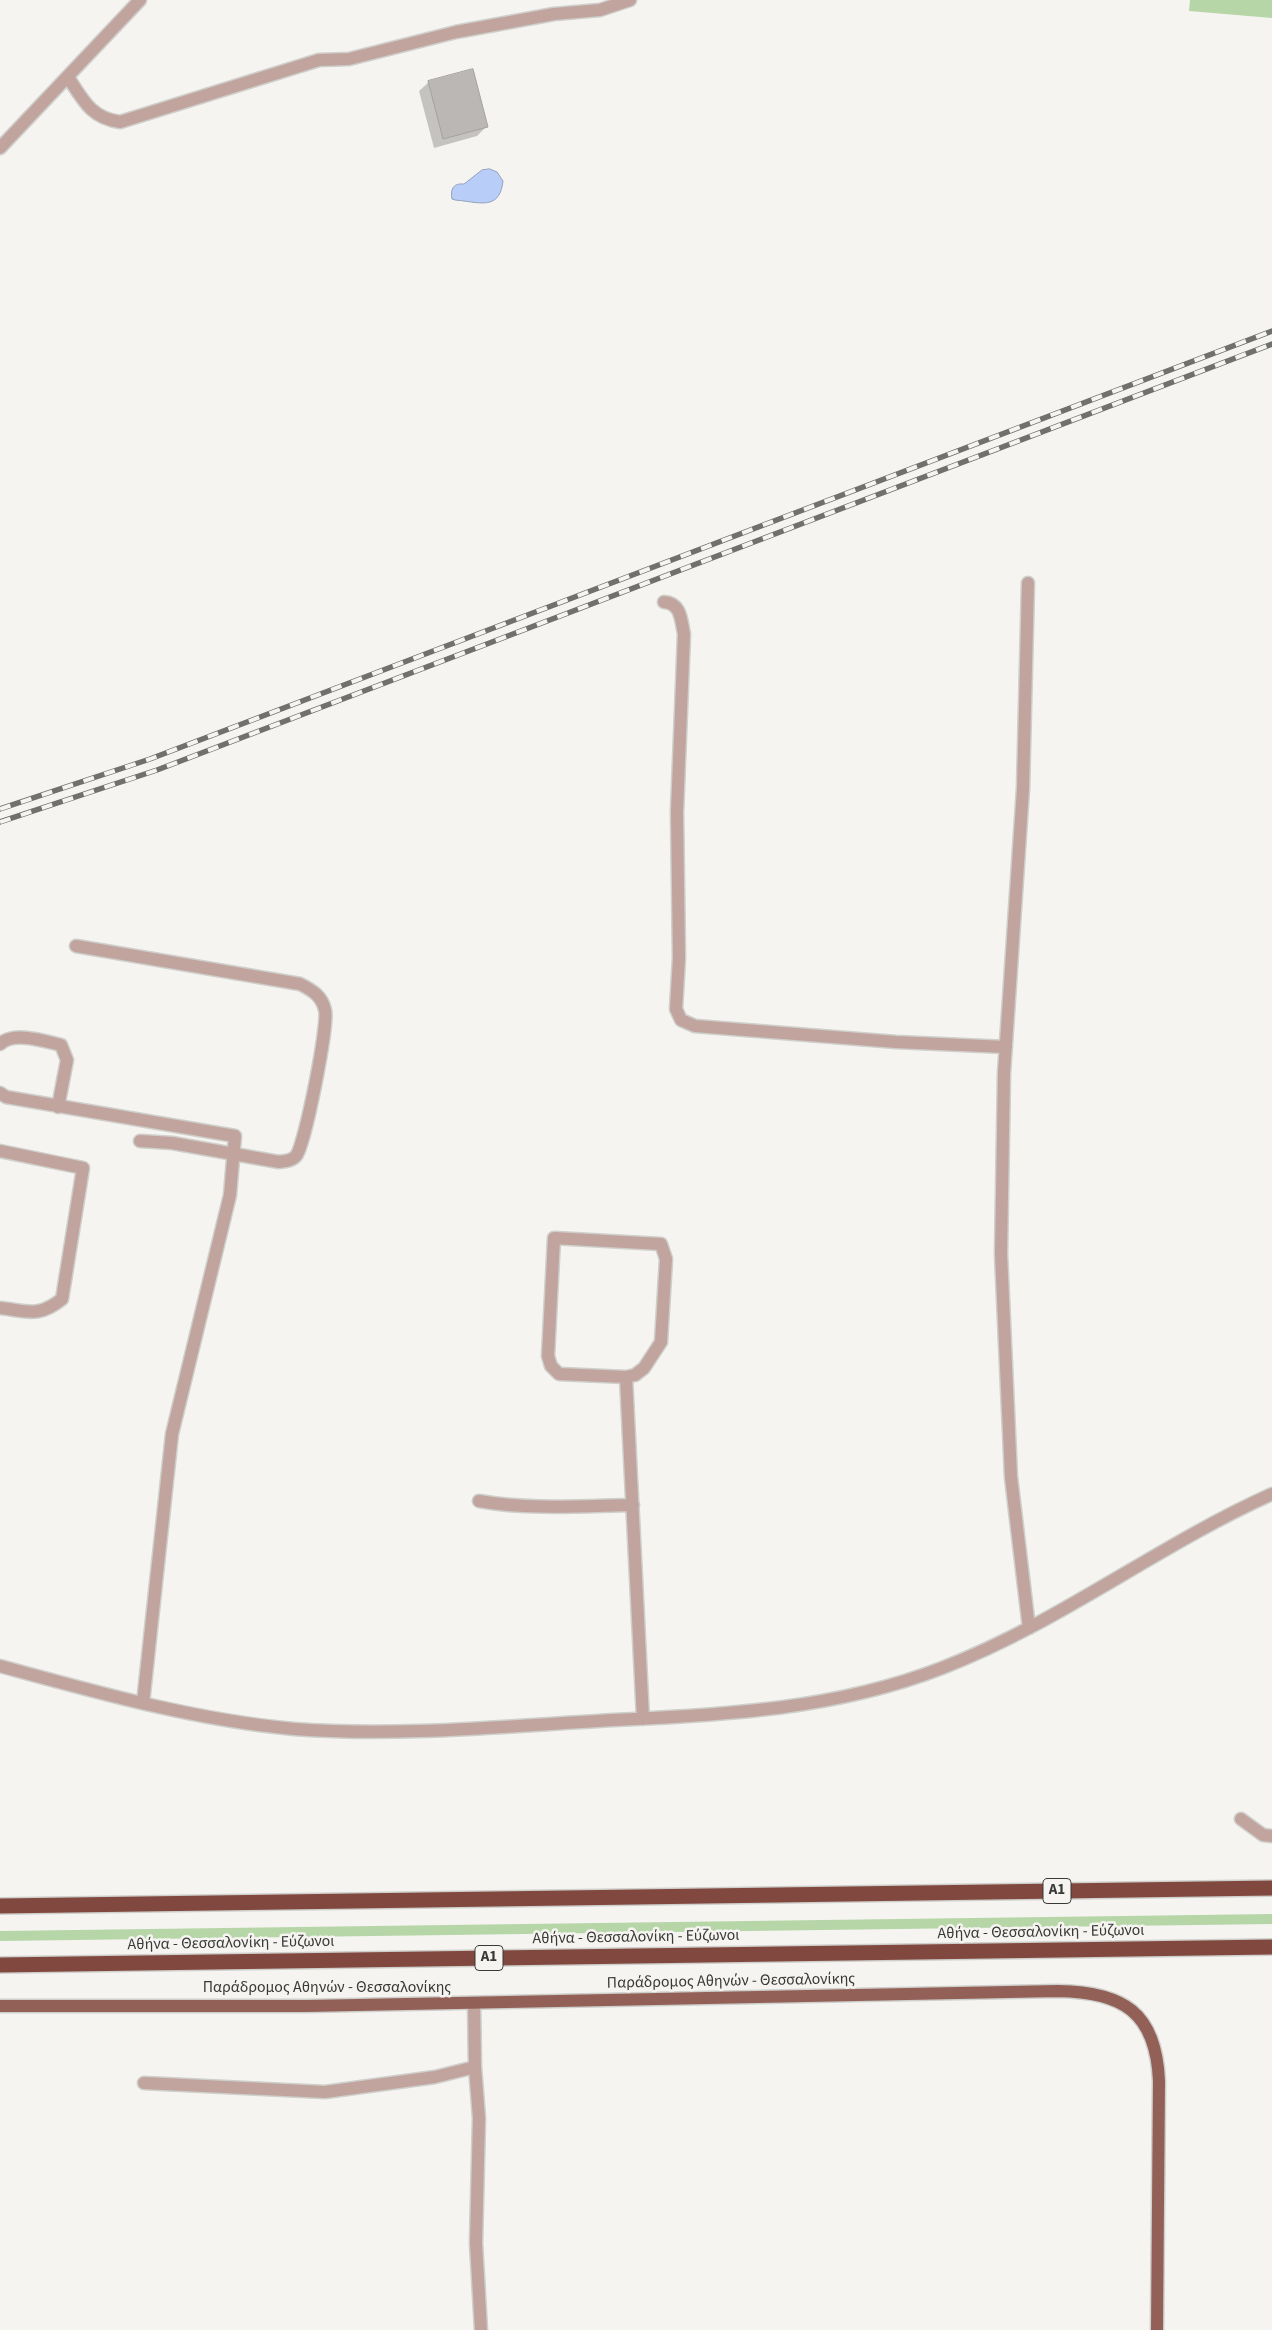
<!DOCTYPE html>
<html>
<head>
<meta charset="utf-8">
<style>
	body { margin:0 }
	canvas { display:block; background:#f5f4f0 }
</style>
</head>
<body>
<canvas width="1272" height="2330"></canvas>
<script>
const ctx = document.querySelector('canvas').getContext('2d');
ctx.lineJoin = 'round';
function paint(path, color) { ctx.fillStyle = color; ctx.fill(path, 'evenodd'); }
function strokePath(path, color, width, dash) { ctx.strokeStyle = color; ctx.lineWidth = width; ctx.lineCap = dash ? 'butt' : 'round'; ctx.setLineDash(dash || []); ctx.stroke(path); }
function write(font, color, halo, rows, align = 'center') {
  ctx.font = font + ' "Source Sans 3",sans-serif'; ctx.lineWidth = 5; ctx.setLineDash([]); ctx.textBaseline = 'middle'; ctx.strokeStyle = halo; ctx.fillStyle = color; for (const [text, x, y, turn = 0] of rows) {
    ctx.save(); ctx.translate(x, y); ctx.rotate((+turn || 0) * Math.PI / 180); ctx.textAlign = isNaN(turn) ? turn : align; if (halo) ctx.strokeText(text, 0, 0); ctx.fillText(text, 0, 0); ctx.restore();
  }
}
const green = new Path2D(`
	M 1190,0 L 1272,0 L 1272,18 L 1189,11 Z
	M 1272,1914 L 1272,1924 L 0,1941 L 0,1931 Z`);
const water = new Path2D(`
	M 490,169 L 497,172 L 503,181 C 500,207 485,204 464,201 C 459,200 457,201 452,199 C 450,188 454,183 464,184 L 482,170 Z`);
const shadow = new Path2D(`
	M 429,82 L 487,126 L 477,136 L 434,148 L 419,91 Z`);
const building = new Path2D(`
	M 473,69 L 488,127 L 443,139 L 428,81 Z`);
const minor = new Path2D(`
	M 68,77 C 83,100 91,118 120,122 L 319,60 L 349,59 L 456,32 L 554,14 L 600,10 L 630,0
	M 0,148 L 140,0
	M 1028,583 L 1023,789 L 1004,1073 L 1001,1254 L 1011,1477 L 1029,1628
	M 664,602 C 681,603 681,620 684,634 L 677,812 L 679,958 L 676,1009 L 681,1020 L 695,1026 L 896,1042 L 1006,1047
	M 76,946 L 300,984 C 312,990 322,996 325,1010 C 329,1023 305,1145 296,1156 C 292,1161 285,1161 279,1162 L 172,1143 L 140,1141
	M 0,1044 C 14,1031 44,1041 61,1045 L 67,1060 L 58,1107
	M 0,1093 L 6,1097 L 235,1136 L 230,1195 L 172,1434 L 143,1703
	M 0,1151 L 83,1168 L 62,1299 C 38,1318 28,1311 0,1308
	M 554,1238 L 661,1244 L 666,1259 L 661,1342 L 644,1368 L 635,1375 L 626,1377 L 559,1374 L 551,1366 L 548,1356 Z
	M 626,1377 L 643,1719
	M 479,1501 C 530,1510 581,1506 633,1505
	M 0,1666 C 96,1692 194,1720 294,1729 C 400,1737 507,1726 614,1720 C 725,1715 837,1709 942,1668 C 1059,1623 1158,1545 1272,1494
	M 1241,1819 L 1263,1835 L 1272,1836
	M 474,2003 L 475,2067 L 479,2118 L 476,2243 L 481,2330
	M 144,2083 L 325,2092 L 435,2077 L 475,2067`);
const major = new Path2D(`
	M 0,2006 L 307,2006 L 1058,1991 C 1123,1992 1156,2012 1159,2081 L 1157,2330`);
const highway = new Path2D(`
	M 0,1906 L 1272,1888
	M 0,1965 L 1272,1947`);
const rail = new Path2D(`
	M 0,809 L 150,759 L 1272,331
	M 0,822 L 157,770 L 1272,344`);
const shields = [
	[1057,1891,28],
	[489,1958,28]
];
const shieldNames = [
	["Α1",1057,1891],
	["Α1",489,1958]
];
const streetNames = [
	["Αθήνα - Θεσσαλονίκη - Εύζωνοι",1041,1933,-1],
	["Αθήνα - Θεσσαλονίκη - Εύζωνοι",636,1938,-1],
	["Αθήνα - Θεσσαλονίκη - Εύζωνοι",231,1944,-1],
	["Παράδρομος Αθηνών - Θεσσαλονίκης",731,1982,-1],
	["Παράδρομος Αθηνών - Θεσσαλονίκης",327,1988]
];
paint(green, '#b6d6a8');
paint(water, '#b8cdf7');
strokePath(water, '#92a1bd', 1);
paint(shadow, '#0003');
paint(building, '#bab7b5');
strokePath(building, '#a4a19f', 1);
strokePath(minor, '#cfcfcb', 15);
strokePath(major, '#cfcfcb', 15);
strokePath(highway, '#cfcfcb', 18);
strokePath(minor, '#c1a49e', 12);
strokePath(major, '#926057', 12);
strokePath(highway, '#80483e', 15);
strokePath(rail, '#70706d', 5.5);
strokePath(rail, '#f5f4f0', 4, [11]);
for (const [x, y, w] of shields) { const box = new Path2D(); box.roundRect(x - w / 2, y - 12.5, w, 25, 4); ctx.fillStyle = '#f5f4f0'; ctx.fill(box); strokePath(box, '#393937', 1); }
write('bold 15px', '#393937', null, shieldNames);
write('16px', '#393937', '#f5f4f0', streetNames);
</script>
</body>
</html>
